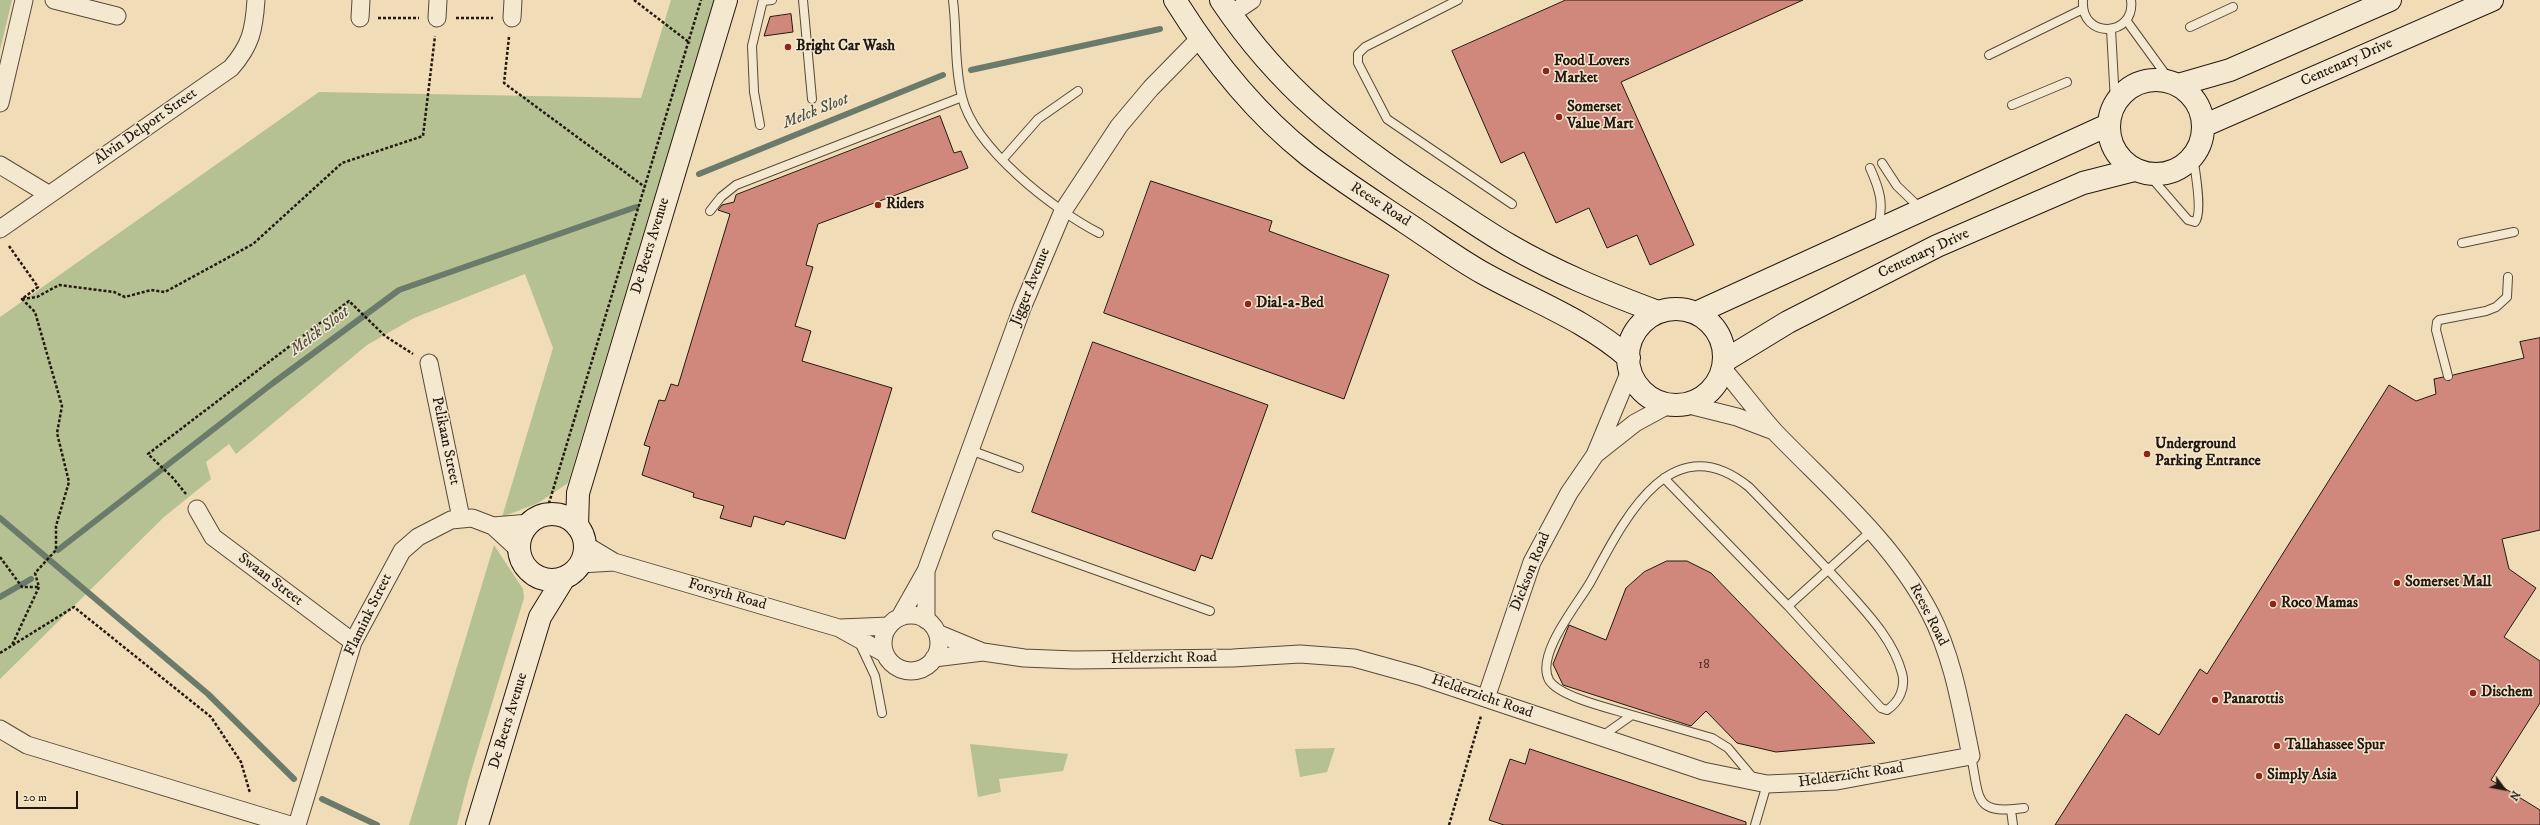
<!DOCTYPE html>
<html>
<head>
<meta charset="utf-8">
<style>
	body { margin:0 }
	#map { position:relative; width:2540px; height:825px; overflow:hidden; background:#f0dcb7; font-family:"IM FELL DW Pica",serif }
	canvas { display:block }
	.north { position:absolute; left:2484px; top:769px; width:40px; height:40px; -webkit-text-stroke:3px #f5e8d0; paint-order:stroke; rotate:122deg; font-size:11px; font-weight:700; line-height:16px; text-align:center; color:#24190f }
	.north::after { content:''; display:block; margin:auto; width:14px; height:18px; background:#24190f; clip-path:polygon(50% 0,100% 100%,50% 72%,0 100%) }
	.scale { position:absolute; left:16px; top:791px; width:62px; height:18px; box-sizing:border-box; border:2px solid #24190f; border-top:0; padding-left:5px; font-size:12px; line-height:14px; white-space:nowrap; color:#24190f; -webkit-text-stroke:3px #f5e8d0; paint-order:stroke }
</style>
</head>
<body>
<div id="map">
<canvas width="2540" height="825"></canvas>
<div class="north">N</div>
<div class="scale">20 m</div>
</div>
<script>
const ctx = document.querySelector('canvas').getContext('2d');
ctx.lineJoin = 'round';
function paint(path, color) { ctx.fillStyle = color; ctx.fill(path, 'evenodd'); }
function strokePath(path, color, width, dash) { ctx.strokeStyle = color; ctx.lineWidth = width; ctx.lineCap = dash ? 'butt' : 'round'; ctx.setLineDash(dash || []); ctx.stroke(path); }
function write(font, color, halo, rows, align = 'center') {
  ctx.font = font + ' "IM FELL DW Pica",serif'; ctx.lineWidth = 3; ctx.setLineDash([]); ctx.textBaseline = 'middle'; ctx.strokeStyle = halo; ctx.fillStyle = color; for (const [text, x, y, turn = 0] of rows) {
    ctx.save(); ctx.translate(x, y); ctx.rotate((+turn || 0) * Math.PI / 180); ctx.textAlign = isNaN(turn) ? turn : align; if (halo) ctx.strokeText(text, 0, 0); ctx.fillText(text, 0, 0); ctx.restore();
  }
}
const green = new Path2D(`
	M 0,0 L 12,0 L 0,50 Z
	M 671,0 L 714,0 L 568,483 L 538,503 L 502,517 L 553,348 L 525,274 L 414,318 L 367,345 L 236,454 L 229,444 L 206,462 L 211,479 L 164,517 L 0,679 L 0,317 L 319,92 L 641,98 Z
	M 494,545 L 523,589 L 524,598 L 469,778 L 457,825 L 409,825 Z
	M 970,744 L 1068,754 L 1063,771 L 999,779 L 1001,792 L 978,797 Z
	M 1335,748 L 1327,772 L 1300,777 L 1295,749 Z`);
const stream = new Path2D(`
	M 971,70 L 1160,29
	M 699,174 L 943,75
	M 0,518 L 208,694 L 294,779
	M 58,550 L 273,383 L 399,290 L 636,207
	M 0,597 L 31,579
	M 322,799 L 377,825`);
const building = new Path2D(`
	M 1566,0 L 1803,0 L 1621,82 L 1694,245 L 1650,265 L 1637,235 L 1607,248 L 1589,208 L 1556,223 L 1524,152 L 1501,163 L 1452,51 Z
	M 791,14 L 793,32 L 764,36 L 770,17 Z
	M 940,116 L 954,153 L 961,151 L 968,168 L 818,224 L 806,265 L 813,267 L 795,326 L 811,331 L 802,361 L 892,388 L 845,539 L 786,521 L 784,525 L 754,516 L 751,527 L 720,518 L 724,506 L 693,497 L 694,493 L 642,475 L 650,447 L 644,445 L 659,400 L 665,401 L 671,384 L 678,386 L 730,214 L 718,210 L 722,205 L 734,202 L 736,195 Z
	M 1151,181 L 1272,221 L 1269,231 L 1389,275 L 1344,399 L 1104,313 Z
	M 2540,338 L 2540,530 L 2502,539 L 2509,569 L 2536,588 L 2504,637 L 2540,661 L 2540,703 L 2491,780 L 2540,810 L 2540,825 L 2055,825 L 2126,714 L 2159,735 L 2200,669 L 2207,674 L 2389,385 L 2416,401 L 2436,394 L 2434,379 L 2443,377 L 2449,381 L 2453,375 L 2524,358 L 2520,342 Z
	M 1093,342 L 1268,405 L 1212,559 L 1201,555 L 1195,571 L 1032,512 Z
	M 1667,561 L 1687,561 L 1711,573 L 1875,743 L 1776,752 L 1737,743 L 1706,711 L 1691,726 L 1563,685 L 1553,664 L 1569,625 L 1606,640 L 1626,588 L 1644,572 Z
	M 1530,749 L 1746,822 L 1746,825 L 1504,825 L 1489,820 L 1510,759 L 1525,764 Z`);
const path = new Path2D(`
	M 634,0 L 690,43
	M 378,18 L 419,18
	M 456,18 L 493,18
	M 509,37 L 504,83 L 645,187
	M 9,246 L 38,287 L 22,299 L 35,312 L 62,406 L 57,433 L 69,482 L 56,526 L 56,550 L 35,573 L 39,587 L 12,645
	M 22,299 L 37,297 L 59,285 L 114,292 L 125,297 L 151,290 L 165,292 L 253,244 L 342,163 L 423,136 L 435,36
	M 186,494 L 173,478 L 148,454 L 349,301 L 385,336 L 413,354
	M 546,513 L 701,0
	M 0,557 L 22,587 L 39,587
	M 0,653 L 74,607 L 211,717 L 241,762 L 250,793
	M 1449,825 L 1481,716`);
const lane = new Path2D(`
	M 803,0 L 812,99
	M 953,0 C 957,32 954,65 962,97 C 974,148 1054,210 1099,233
	M 1458,0 L 1365,47 L 1358,54 L 1358,63 L 1387,119 L 1512,204
	M 2083,0 C 2080,40 2136,37 2131,0
	M 763,1 L 772,0
	M 2126,20 L 2171,82
	M 2190,27 L 2233,7
	M 2111,29 L 2115,102
	M 1989,55 L 2083,9
	M 2012,105 L 2067,82
	M 760,125 L 754,92 L 752,46 L 763,0
	M 1002,160 L 1038,119 L 1078,91
	M 1882,163 L 1897,186 L 1921,209
	M 1870,168 C 1880,190 1884,204 1878,227
	M 2149,175 L 2188,220 L 2195,222 C 2203,214 2195,169 2193,157
	M 710,211 L 721,197 L 736,185 L 962,97
	M 2462,243 L 2514,232
	M 2448,376 L 2436,330 L 2437,322 L 2439,320 L 2486,311 L 2496,307 L 2507,297 L 2508,277
	M 970,450 L 1019,468
	M 997,535 L 1210,611
	M 1788,606 L 1871,531
	M 859,642 L 875,676 L 882,713
	M 1632,715 C 1612,709 1559,697 1549,680 C 1535,654 1579,603 1591,581 C 1623,522 1670,423 1749,487 C 1781,520 1813,553 1843,586 C 1866,612 1893,639 1902,673 C 1906,688 1899,702 1887,710 L 1881,708 L 1788,606 L 1664,478
	M 1601,737 L 1632,715 L 1712,738 L 1728,748 L 1754,779
	M 1971,756 C 1980,799 1973,815 2024,808
	M 2011,810 L 2013,825
	M 1755,825 L 1767,784`);
const street = new Path2D(`
	M 54,0 L 117,16
	M 1231,14 L 1252,0
	M 360,18 L 361,0
	M 437,18 L 438,0
	M 512,18 L 513,0
	M 0,103 L 24,0
	M 0,165 L 48,194
	M 0,229 L 231,68 C 251,45 254,30 256,0
	M 429,363 L 461,518
	M 1685,404 L 1737,417 L 1774,431
	M 1597,453 L 1635,423 L 1670,404
	M 197,509 L 213,537 L 353,642
	M 493,526 L 530,523
	M 584,544 L 614,562 L 839,628 L 884,653
	M 580,564 L 614,562
	M883 643a28 28 0 1 1 56 0a28 28 0 1 1-56 0Z
	M 900,617 L 926,571 L 1022,308 L 1063,211 L 1119,126 L 1151,88 L 1199,39
	M 926,620 L 926,573
	M 840,628 L 889,626
	M 937,633 L 983,652 L 1024,658 L 1074,660 L 1233,658 L 1300,654 L 1354,658 L 1419,676 L 1703,771 L 1767,784 L 1837,781 L 1971,756 C 1961,708 1953,657 1930,613 C 1893,542 1830,489 1775,432 C 1757,412 1741,390 1723,369
	M 934,658 L 983,652
	M 1486,698 L 1532,562 L 1569,493 L 1595,455 L 1630,371
	M 0,729 L 27,745 L 290,825
	M 297,825 L 353,642 L 402,551 L 418,537 L 451,520 L 472,518 L 493,526 L 519,550`);
const secondary = new Path2D(`
	M 1175,0 C 1211,58 1254,112 1308,155 C 1339,179 1372,200 1405,222 C 1431,239 1456,258 1483,273 C 1533,301 1586,320 1629,358
	M 1221,0 C 1280,88 1346,139 1433,196 C 1458,212 1483,230 1509,245 C 1557,273 1607,293 1658,312
	M2109 127a47 47 0 1 1 94 0a47 47 0 1 1-94 0Z
	M 2178,85 L 2230,70 L 2390,0
	M 2203,126 L 2492,0
	M1628 357a48 48 0 1 1 96 0a48 48 0 1 1-96 0Z
	M 1696,313 L 2108,125
	M 1724,361 L 1788,322 L 1937,246 L 2083,183 L 2134,170
	M519 547a33 33 0 1 1 66 0a33 33 0 1 1-66 0Z
	M 577,526 L 578,493 L 726,0
	M 477,825 L 540,617 L 564,578`);
const markers = [
	[788,47,4,"#8f2418"],
	[1546,71,4,"#8f2418"],
	[1559,117,4,"#8f2418"],
	[878,205,4,"#8f2418"],
	[1248,304,4,"#8f2418"],
	[2147,454,4,"#8f2418"],
	[2397,583,4,"#8f2418"],
	[2273,604,4,"#8f2418"],
	[2473,693,4,"#8f2418"],
	[2215,700,4,"#8f2418"],
	[2277,746,4,"#8f2418"],
	[2259,776,4,"#8f2418"]
];
const numberNames = [
	["18",1704,665]
];
const poiNames = [
	["Bright Car Wash",796,47],
	["Food Lovers",1554,62],
	["Market",1554,79],
	["Somerset",1567,108],
	["Value Mart",1567,125],
	["Riders",886,205],
	["Dial-a-Bed",1256,304],
	["Underground",2155,445],
	["Parking Entrance",2155,462],
	["Somerset Mall",2405,583],
	["Roco Mamas",2281,604],
	["Dischem",2481,693],
	["Panarottis",2223,700],
	["Tallahassee Spur",2285,746],
	["Simply Asia",2267,776]
];
const streetNames = [
	["Centenary Drive",2347,63,-24],
	["Alvin Delport Street",146,127,-35],
	["Reese Road",1380,205,33],
	["De Beers Avenue",651,246,-73],
	["Centenary Drive",1924,254,-25],
	["Jigger Avenue",1031,287,-68],
	["Pelikaan Street",445,441,78],
	["Dickson Road",1531,572,-68],
	["Swaan Street",270,580,37],
	["Forsyth Road",727,595,16],
	["Flamink Street",369,615,-64],
	["Reese Road",1928,615,63],
	["Helderzicht Road",1164,659,-1],
	["Helderzicht Road",1482,697,19],
	["De Beers Avenue",509,721,-73],
	["Helderzicht Road",1851,776,-8]
];
const waterNames = [
	["Melck Sloot",816,112,-22],
	["Melck Sloot",320,332,-37]
];
paint(green, '#b5c192');
strokePath(stream, '#6b7b6b', 6);
paint(building, '#d0887c');
strokePath(building, '#24190f', 1);
strokePath(lane, '#574a39', 10);
strokePath(street, '#574a39', 19);
strokePath(secondary, '#24190f', 24);
strokePath(path, '#24190f', 2.5, [3, 2]);
strokePath(lane, '#f5e8d0', 8);
strokePath(street, '#f5e8d0', 17);
strokePath(secondary, '#f5e8d0', 22);
for (const [x, y, r, color] of markers) { const dot = new Path2D(); dot.arc(x, y, r, 0, 2 * Math.PI); ctx.fillStyle = color; ctx.fill(dot); strokePath(dot, '#f5e8d0', 1.5); }
write('13px', '#4f352a', null, numberNames);
write('bold 15px', '#24190f', '#f5e8d0', poiNames, 'left');
write('15px', '#24190f', '#f5e8d0', streetNames);
write('italic 16px', '#4e5245', '#f5e8d0', waterNames);
</script>
</body>
</html>
